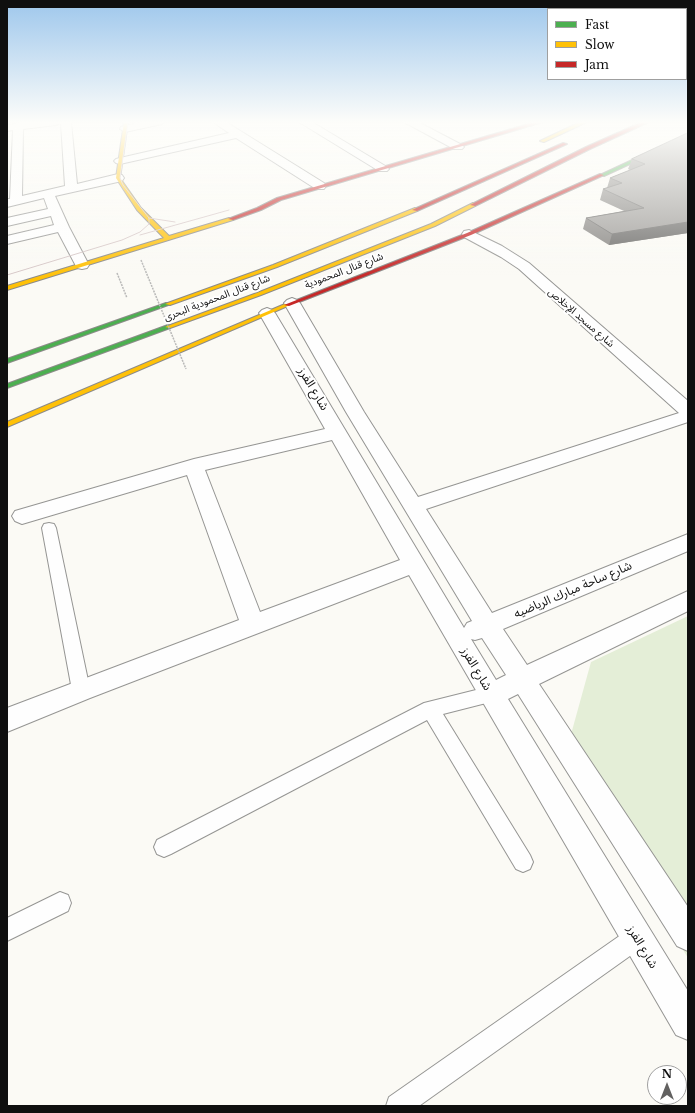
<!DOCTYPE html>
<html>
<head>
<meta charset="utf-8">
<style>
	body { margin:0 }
	#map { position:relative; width:695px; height:1113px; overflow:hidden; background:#fbfaf5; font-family:"Libre Baskerville",serif }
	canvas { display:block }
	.frame { position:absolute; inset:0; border:8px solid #0f0f0f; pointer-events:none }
	.legend { position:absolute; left:547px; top:8px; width:140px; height:72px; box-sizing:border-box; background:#fff; border:1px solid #9f9f9f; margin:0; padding:5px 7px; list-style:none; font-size:12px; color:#0f0f0f }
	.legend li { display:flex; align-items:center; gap:8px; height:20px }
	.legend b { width:20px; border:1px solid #9f9f9f }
	.north { position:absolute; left:647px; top:1065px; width:40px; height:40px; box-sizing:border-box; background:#fff; border:1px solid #9f9f9f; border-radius:50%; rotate:0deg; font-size:11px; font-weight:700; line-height:16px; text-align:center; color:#0f0f0f }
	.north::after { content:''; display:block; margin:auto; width:14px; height:18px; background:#626160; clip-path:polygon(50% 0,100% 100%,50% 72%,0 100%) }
</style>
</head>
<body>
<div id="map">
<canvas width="695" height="1113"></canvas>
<div class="frame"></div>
<ul class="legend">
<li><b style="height:5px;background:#4caf50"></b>Fast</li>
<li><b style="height:5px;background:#ffc107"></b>Slow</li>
<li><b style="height:5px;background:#c62828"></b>Jam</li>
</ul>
<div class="north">N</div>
</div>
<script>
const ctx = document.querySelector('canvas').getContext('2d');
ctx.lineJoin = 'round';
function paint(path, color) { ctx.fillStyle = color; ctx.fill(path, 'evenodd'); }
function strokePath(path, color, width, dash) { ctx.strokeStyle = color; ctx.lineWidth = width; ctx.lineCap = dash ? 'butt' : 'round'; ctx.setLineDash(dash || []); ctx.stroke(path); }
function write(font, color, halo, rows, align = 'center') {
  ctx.font = font + ' "Libre Baskerville","Noto Sans Arabic",serif'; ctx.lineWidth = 4; ctx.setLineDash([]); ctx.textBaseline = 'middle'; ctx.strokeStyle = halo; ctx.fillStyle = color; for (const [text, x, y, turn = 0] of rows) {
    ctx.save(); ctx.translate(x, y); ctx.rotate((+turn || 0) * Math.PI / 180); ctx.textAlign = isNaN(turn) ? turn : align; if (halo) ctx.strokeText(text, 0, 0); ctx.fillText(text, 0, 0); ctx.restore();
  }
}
const green = new Path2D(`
	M 688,616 L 688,958 L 565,756 L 591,662 Z`);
const path = new Path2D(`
	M 117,273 L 127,298`);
const lane = new Path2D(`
	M 49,523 L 54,524 L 56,528 L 90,690 L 87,696 L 81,698 L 75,696 L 72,690 L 42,528 L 44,524 Z
	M 492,686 L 498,688 L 501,694 L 498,700 L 443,714 L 530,855 L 533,862 L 530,869 L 523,872 L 516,869 L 427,720 L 171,854 L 164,857 L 157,854 L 154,847 L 157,840 L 424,703 Z
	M 60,892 L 68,895 L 71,903 L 68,911 L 7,941 L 7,918 Z
	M 636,927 L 644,930 L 647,938 L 644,946 L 419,1106 L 386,1106 L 389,1097 L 628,930 Z`);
const street = new Path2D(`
	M 27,122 L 71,122 L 77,184 L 118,174 L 122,175 L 124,178 L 122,181 L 55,196 L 69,227 L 89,265 L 87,268 L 82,269 L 77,268 L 58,232 L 7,244 L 7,236 L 54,225 L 51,216 L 7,226 L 7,218 L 48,209 L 44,198 L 7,207 L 7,199 L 10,199 L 13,130 L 7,131 L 7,125 ZM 61,123 L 65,186 L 22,196 L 23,129 L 56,125 Z
	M 141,122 L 163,122 L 162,124 L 125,132 L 120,129 L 121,127 Z
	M 213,122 L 226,122 L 324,183 L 326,186 L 324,189 L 316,189 L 236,138 L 120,164 L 116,163 L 114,161 L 116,159 L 120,158 L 229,133 Z
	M 299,122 L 312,122 L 387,167 L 389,169 L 387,171 L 379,171 Z
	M 404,122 L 418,122 L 462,145 L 464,147 L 462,149 L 454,149 Z
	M 469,230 L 502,246 L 529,263 L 688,401 L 688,422 L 426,509 L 492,613 L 688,534 L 688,551 L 503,629 L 527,665 L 688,591 L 688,611 L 539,684 L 688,907 L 688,951 L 677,946 L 518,694 L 508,699 L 688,991 L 688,1040 L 676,1035 L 409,575 L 90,698 L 7,732 L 7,708 L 239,620 L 187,475 L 22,524 L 15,521 L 12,516 L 15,511 L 194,459 L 325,429 L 259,313 L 262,310 L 267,308 L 272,310 L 275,313 L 464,628 L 467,623 L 472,621 L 346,412 L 284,303 L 287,300 L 292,298 L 297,300 L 300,303 L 364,412 L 418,497 L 679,413 L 519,269 L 501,257 L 464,237 L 462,234 L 464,231 ZM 332,440 L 400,560 L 260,612 L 205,470 ZM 482,638 L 506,675 L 496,680 L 471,639 L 475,640 Z`);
const fast = new Path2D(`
	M 688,134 L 688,137 L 604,176 L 600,175 Z
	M 166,303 L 171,304 L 7,363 L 7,359 Z
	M 168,325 L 170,326 L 170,328 L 7,388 L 7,384 Z`);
const slow = new Path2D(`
	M 124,122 L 128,122 L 120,178 L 141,208 L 169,236 L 229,218 L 233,218 L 233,220 L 7,290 L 7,286 L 164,238 L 137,210 L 116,178 Z
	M 580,122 L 587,122 L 544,142 L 540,141 Z
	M 473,203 L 475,204 L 475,206 L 435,226 L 261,295 L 170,328 L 165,327 L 257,293 L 431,224 Z
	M 415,208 L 418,210 L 417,211 L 277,267 L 170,305 L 165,304 L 273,265 Z
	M 285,304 L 290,305 L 7,427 L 7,422 Z`);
const jam = new Path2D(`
	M 535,122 L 543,122 L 281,200 L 261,210 L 233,220 L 228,219 L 257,208 L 277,198 Z
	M 642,122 L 649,122 L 590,149 L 475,206 L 470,205 L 586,147 Z
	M 563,143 L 567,144 L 417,211 L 412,210 Z
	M 600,174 L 604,175 L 471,235 L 289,306 L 284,305 L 467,233 Z`);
const tram = new Path2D(`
	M 149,218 L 175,222
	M 140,235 L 229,210
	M 7,275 L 122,240 L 140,232 L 149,224 L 149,218 L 123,185 L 120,178 L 128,122`);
const pathBridge = new Path2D(`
	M 141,260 L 186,369`);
const wall = new Path2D(`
	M 688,133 L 688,233 L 609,245 L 583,229 L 586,218 L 624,211 L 600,200 L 603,189 L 607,188 L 610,178 L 630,170 L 628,169 L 632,159 Z`);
const shadedWall = new Path2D(`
	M 688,222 L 688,233 L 609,245 L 612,234 Z`);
const building = new Path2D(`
	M 688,133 L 688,222 L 612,234 L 586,218 L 644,208 L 603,189 L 622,183 L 610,178 L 645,164 L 632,159 Z`);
const farStreetnames = [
	["شارع قنال المحمودية",344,271,-21],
	["شارع قنال المحمودية البحرى",217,298,-21],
	["شارع مسجد الإخلاص",581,318,41]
];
const streetNames = [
	["شارع الفرز",313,389,59],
	["شارع ساحة مبارك الرياضيه",573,590,-23],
	["شارع الفرز",476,669,59],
	["شارع الفرز",642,947,59]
];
paint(green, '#e4eed7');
strokePath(lane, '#959593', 2);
strokePath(street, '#959593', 2);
strokePath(fast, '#8c8b89', 2);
strokePath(slow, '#8c8b89', 2);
strokePath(jam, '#8c8b89', 2);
strokePath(path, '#b9b9b8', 1.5, [2, 1]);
paint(lane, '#fefefe');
paint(street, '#fefefe');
paint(fast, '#4caf50');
paint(slow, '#ffc107');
paint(jam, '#c62828');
strokePath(tram, '#d6c7c7', 1);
strokePath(pathBridge, '#b9b9b8', 1.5, [2, 1]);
paint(wall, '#898784');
paint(shadedWall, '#6f6e6c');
paint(building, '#9f9d9a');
strokePath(building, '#6f6e6c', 1);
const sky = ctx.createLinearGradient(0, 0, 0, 278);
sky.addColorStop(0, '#9ec7ec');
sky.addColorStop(0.44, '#fdfdfa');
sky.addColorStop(1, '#fdfdfa00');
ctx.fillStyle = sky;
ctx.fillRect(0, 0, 695, 278);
write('10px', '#0f0f0f', '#fff', farStreetnames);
write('12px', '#0f0f0f', '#fff', streetNames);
</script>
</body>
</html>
